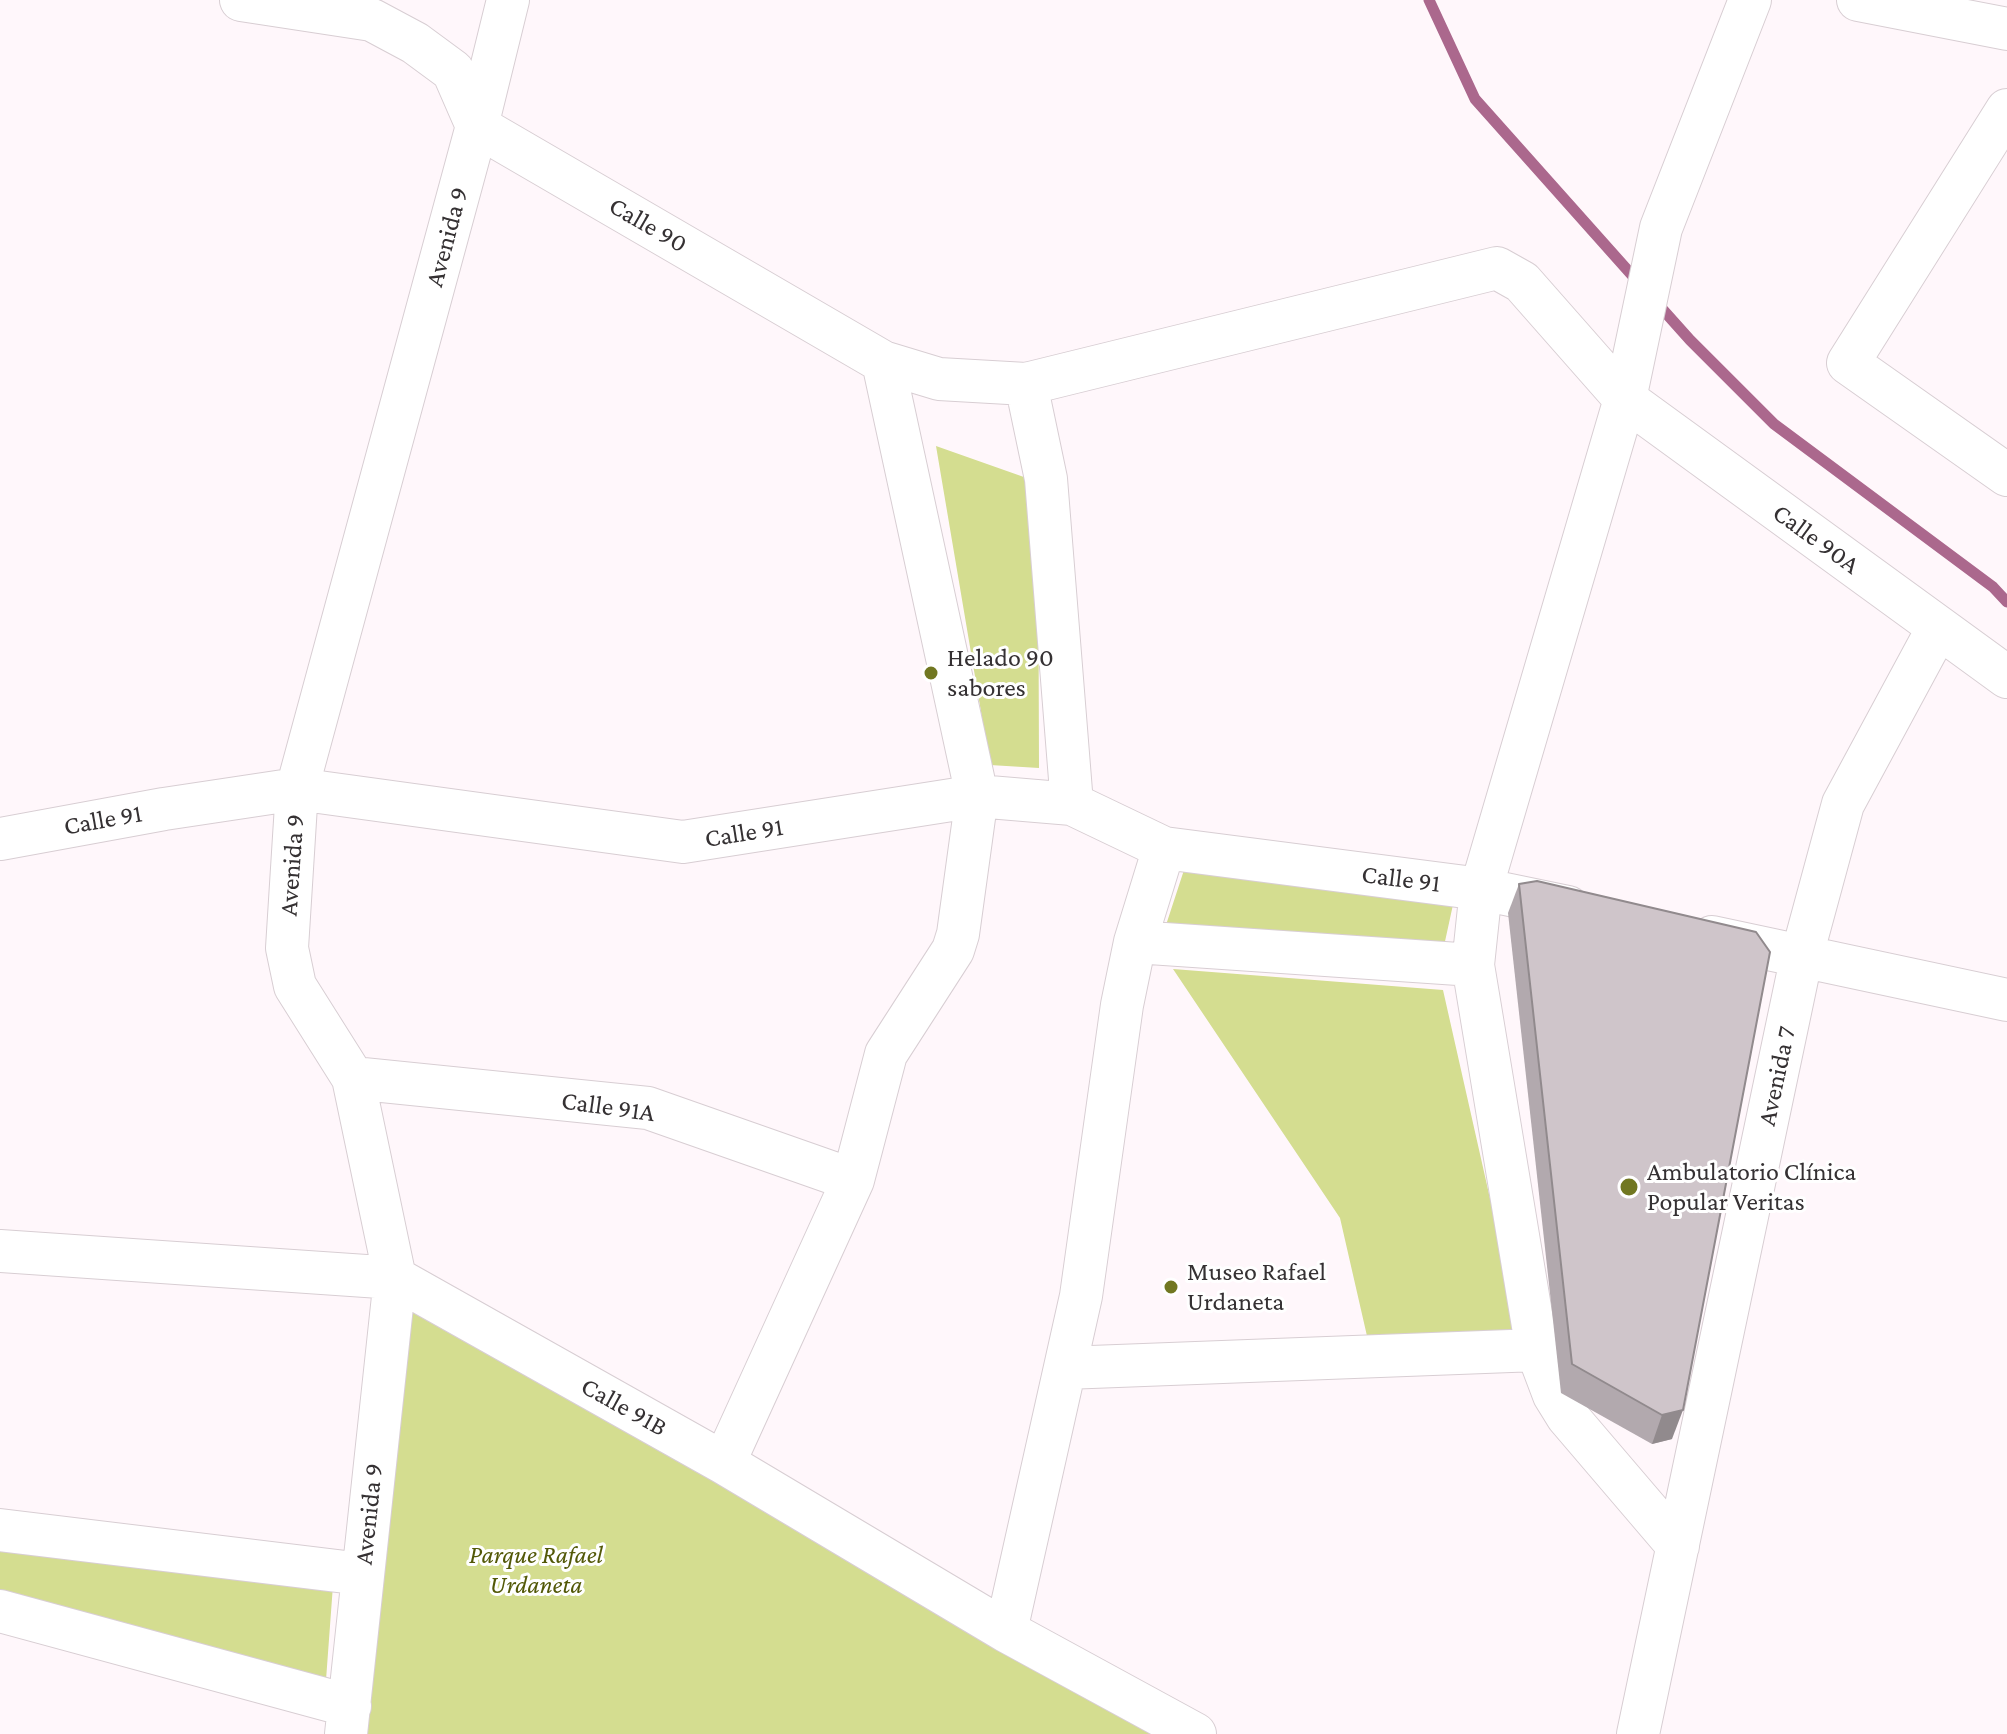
<!DOCTYPE html>
<html>
<head>
<meta charset="utf-8">
<style>
	body { margin:0 }
	canvas { display:block; background:#fff7fb }
</style>
</head>
<body>
<canvas width="2007" height="1734"></canvas>
<script>
const ctx = document.querySelector('canvas').getContext('2d');
ctx.lineJoin = 'round';
function paint(path, color) { ctx.fillStyle = color; ctx.fill(path, 'evenodd'); }
function strokePath(path, color, width, dash) { ctx.strokeStyle = color; ctx.lineWidth = width; ctx.lineCap = dash ? 'butt' : 'round'; ctx.setLineDash(dash || []); ctx.stroke(path); }
function write(font, color, halo, rows, align = 'center') {
  ctx.font = font + ' "Crimson Pro",serif'; ctx.lineWidth = 6; ctx.setLineDash([]); ctx.textBaseline = 'middle'; ctx.strokeStyle = halo; ctx.fillStyle = color; for (const [text, x, y, turn = 0] of rows) {
    ctx.save(); ctx.translate(x, y); ctx.rotate((+turn || 0) * Math.PI / 180); ctx.textAlign = isNaN(turn) ? turn : align; if (halo) ctx.strokeText(text, 0, 0); ctx.fillText(text, 0, 0); ctx.restore();
  }
}
const green = new Path2D(`
	M 936,446 L 1038,482 L 1039,768 L 990,765 Z
	M 1184,870 L 1454,900 L 1444,946 L 1166,925 Z
	M 1173,969 L 1443,990 L 1521,1336 L 1367,1336 L 1340,1218 Z
	M 379,1287 L 1005,1651 L 1170,1734 L 364,1734 Z
	M 0,1543 L 333,1585 L 326,1680 L 0,1592 Z`);
const stream = new Path2D(`
	M 1429,0 L 1475,99 L 1639,283
	M 1656,302 L 1690,340 L 1774,424 L 1993,587 L 2007,602`);
const street = new Path2D(`
	M 241,0 L 372,20 L 415,43 L 453,71 L 477,126 L 883,362 L 939,379 L 1026,384 L 1497,268 L 1522,282 L 1625,399 L 2007,677
	M 1858,0 L 2007,29
	M 2007,110 L 1848,363 L 2007,475
	M 1026,384 L 1046,479 L 1072,804
	M 0,839 L 164,809 L 297,789 L 683,842 L 977,796 L 1072,804 L 1164,848 L 1481,889 L 1568,907
	M 1712,937 L 2007,1000
	M 1135,942 L 1473,965
	M 353,1078 L 648,1108 L 853,1180
	M 0,1251 L 395,1278 L 724,1463 L 1006,1631 L 1195,1734
	M 1065,1368 L 1537,1350
	M 724,1463 L 853,1180 L 886,1054 L 953,950 L 958,934 L 977,796 L 883,362
	M 0,1530 L 362,1574
	M 1678,1546 L 1567,1416 L 1554,1395 L 1537,1350 L 1473,965 L 1481,889 L 1625,399 L 1661,228 L 1750,0
	M 0,1611 L 350,1706
	M 1006,1631 L 1081,1296 L 1122,1005 L 1135,942 L 1164,848
	M 346,1734 L 395,1278 L 353,1078 L 295,986 L 287,948 L 297,789 L 477,126 L 508,0
	M 1638,1734 L 1802,955 L 1843,804 L 1938,628`);
const wall = new Path2D(`
	M 1519,884 L 1672,1439 L 1652,1444 L 1561,1393 L 1508,913 Z`);
const shadedWall = new Path2D(`
	M 1683,1410 L 1672,1439 L 1652,1444 L 1662,1415 Z`);
const building = new Path2D(`
	M 1537,881 L 1756,932 L 1770,952 L 1683,1410 L 1662,1415 L 1572,1364 L 1519,884 Z`);
const markers = [
	[931,673,8,"#717721"],
	[1629,1187,10,"#717721"],
	[1171,1287,8,"#717721"]
];
const streetNames = [
	["Calle 90",648,225,30],
	["Avenida 9",447,237,-75],
	["Calle 90A",1816,539,36],
	["Calle 91",103,820,-10],
	["Calle 91",744,833,-9],
	["Avenida 9",292,865,-86],
	["Calle 91",1401,879,7],
	["Avenida 7",1777,1076,-78],
	["Calle 91A",608,1107,8],
	["Calle 91B",624,1407,29],
	["Avenida 9",369,1514,-84]
];
const poiNames = [
	["Helado 90",947,658],
	["sabores",947,688],
	["Ambulatorio Clínica",1647,1172],
	["Popular Veritas",1647,1202],
	["Museo Rafael",1187,1272],
	["Urdaneta",1187,1302]
];
const parkNames = [
	["Parque Rafael",536,1555],
	["Urdaneta",536,1585]
];
paint(green, '#d4dd90');
strokePath(stream, '#ab688d', 11);
strokePath(street, '#d8ced3', 44);
strokePath(street, '#fff', 42);
paint(wall, '#b2a9ae');
paint(shadedWall, '#918a8d');
paint(building, '#cfc5ca');
strokePath(building, '#918a8d', 2);
for (const [x, y, r, color] of markers) { const dot = new Path2D(); dot.arc(x, y, r, 0, 2 * Math.PI); ctx.fillStyle = color; ctx.fill(dot); strokePath(dot, '#fff', 3); }
write('26px', '#353133', '#fff', streetNames);
write('26px', '#353133', '#fff', poiNames, 'left');
write('italic 26px', '#525807', '#fff', parkNames);
</script>
</body>
</html>
